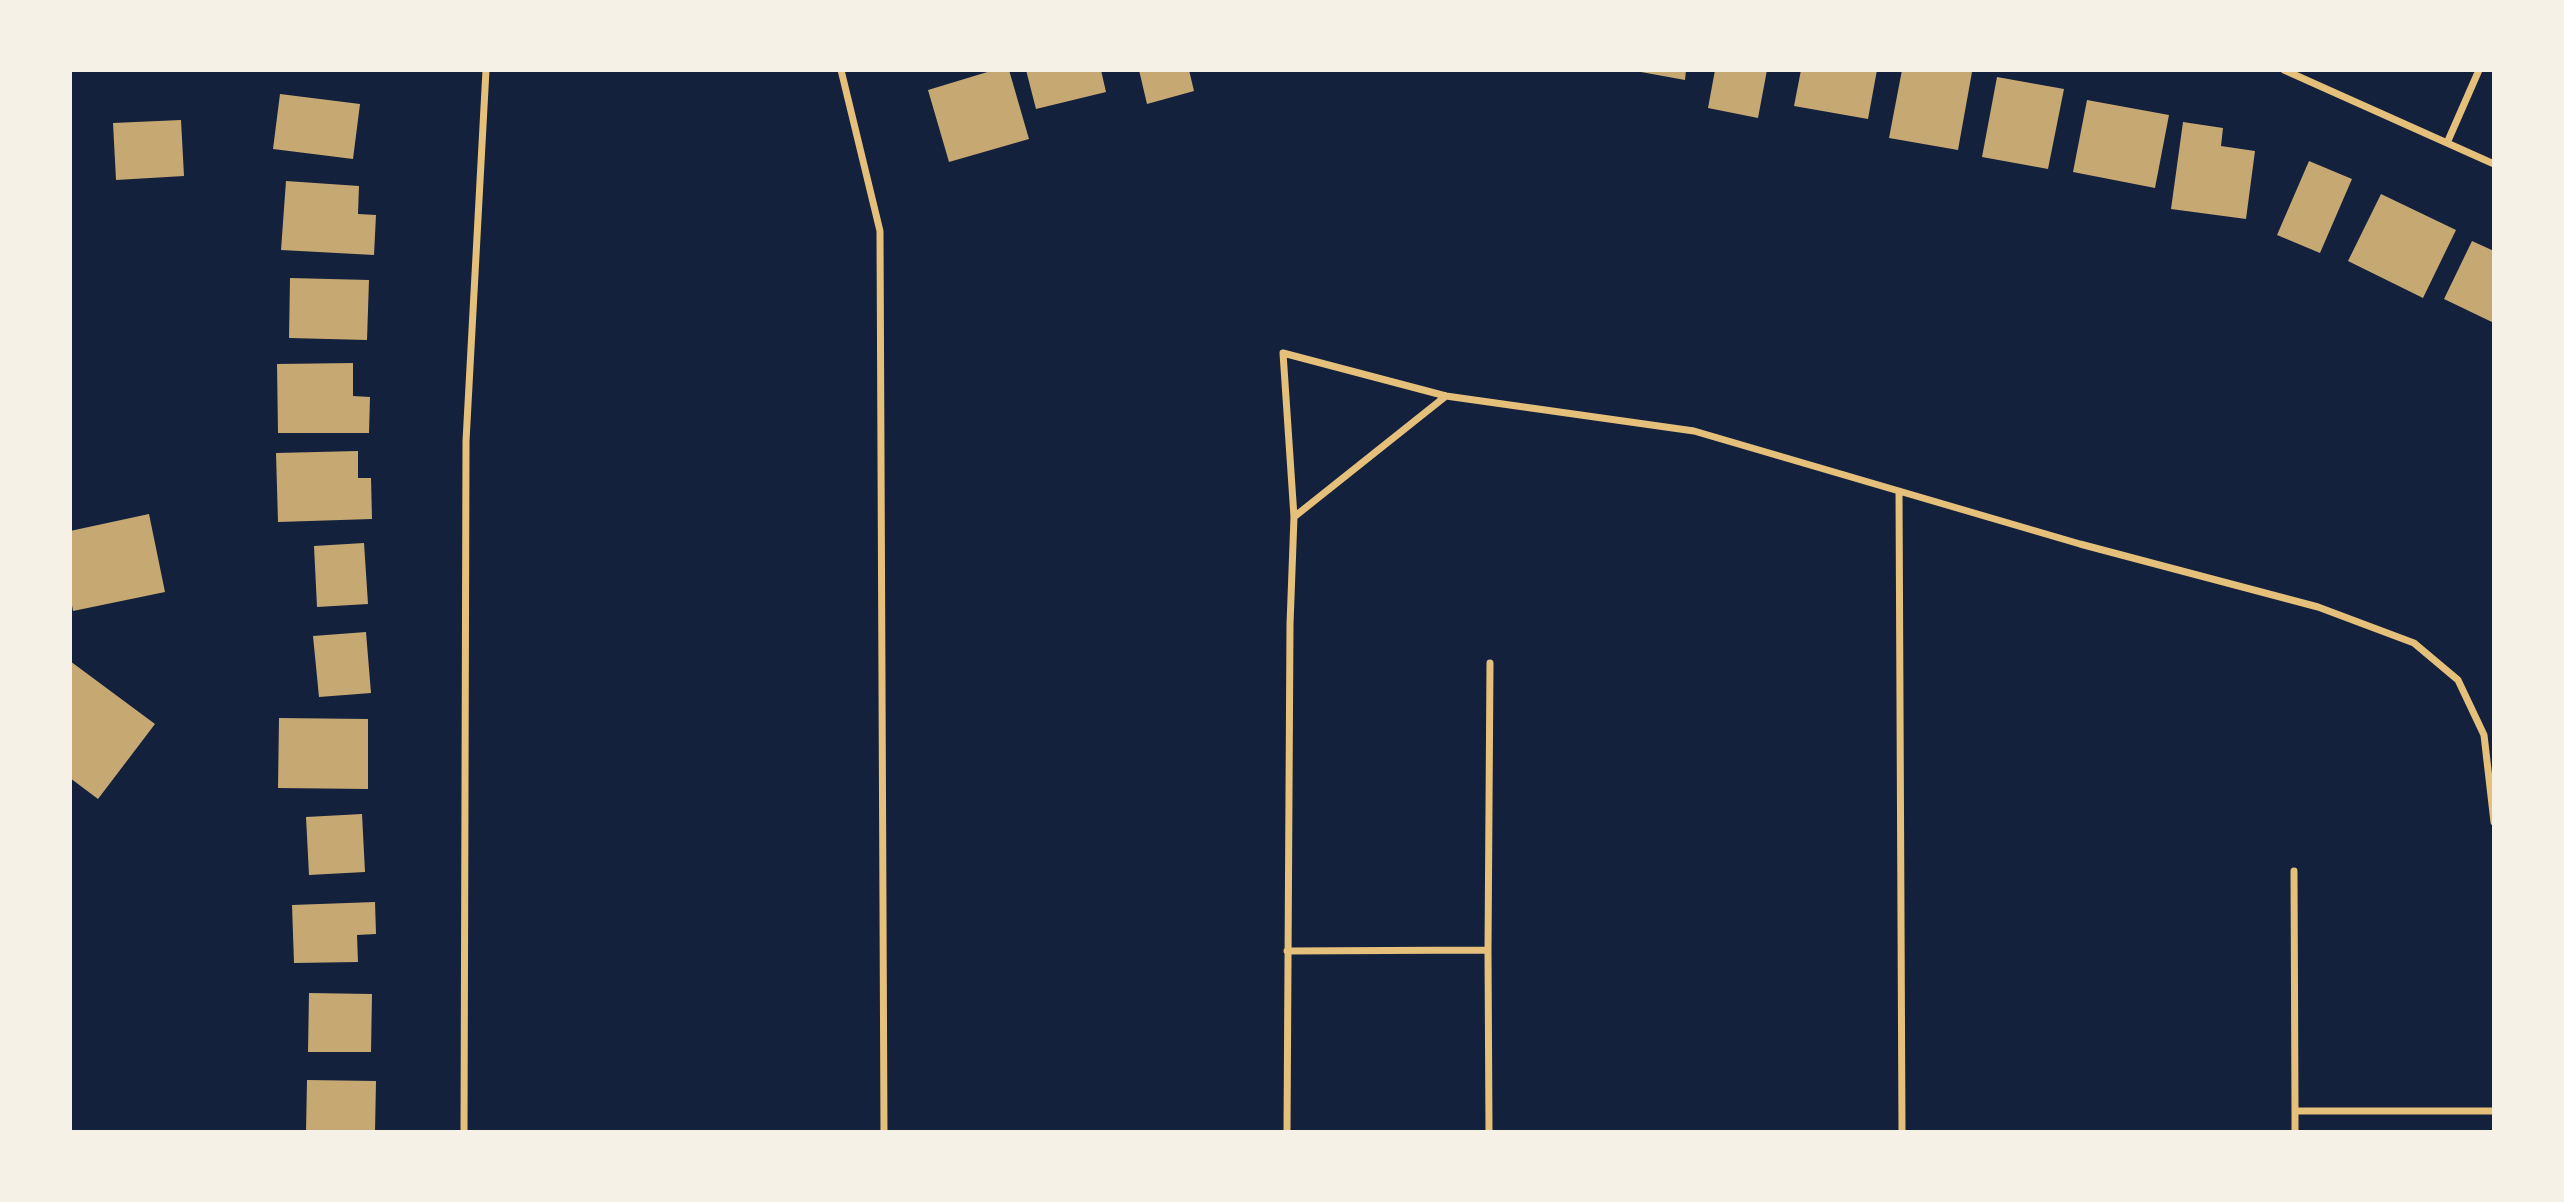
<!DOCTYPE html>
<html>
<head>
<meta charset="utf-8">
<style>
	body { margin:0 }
	#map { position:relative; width:2564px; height:1202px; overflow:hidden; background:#14213d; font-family:"Space Grotesk",sans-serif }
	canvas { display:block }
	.frame { position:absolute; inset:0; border:72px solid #f6f1e7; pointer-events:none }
</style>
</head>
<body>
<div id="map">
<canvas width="2564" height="1202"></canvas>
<div class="frame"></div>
</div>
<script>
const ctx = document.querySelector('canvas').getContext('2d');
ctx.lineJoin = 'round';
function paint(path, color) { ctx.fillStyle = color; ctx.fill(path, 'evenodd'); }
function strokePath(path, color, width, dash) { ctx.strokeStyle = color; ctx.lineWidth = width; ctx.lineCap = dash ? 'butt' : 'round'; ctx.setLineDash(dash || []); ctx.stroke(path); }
const building = new Path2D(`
	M 994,70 L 1009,70 L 1029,139 L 949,162 L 928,90 Z
	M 1026,70 L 1101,70 L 1106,92 L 1036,109 Z
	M 1139,70 L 1189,70 L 1194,91 L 1147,104 Z
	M 1630,70 L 1686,70 L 1685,80 Z
	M 1715,70 L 1767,70 L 1758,118 L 1708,108 Z
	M 1801,70 L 1877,70 L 1868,119 L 1794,106 Z
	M 1902,70 L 1959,70 L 1972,72 L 1958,150 L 1889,138 Z
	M 1997,77 L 2064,89 L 2048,169 L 1982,157 Z
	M 280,94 L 360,104 L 353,159 L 273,149 Z
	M 2087,100 L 2169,115 L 2155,188 L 2073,172 Z
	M 181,120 L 184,176 L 116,180 L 113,123 Z
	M 2183,122 L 2223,128 L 2221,146 L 2255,151 L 2246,219 L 2171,209 Z
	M 2309,161 L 2352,179 L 2320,253 L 2277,235 Z
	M 286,181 L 359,186 L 358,214 L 376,215 L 374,255 L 281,250 Z
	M 2381,194 L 2456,230 L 2423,298 L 2348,261 Z
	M 2472,241 L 2494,251 L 2494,323 L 2444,299 Z
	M 290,278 L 369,280 L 367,340 L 289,338 Z
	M 353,363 L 353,396 L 370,397 L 369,433 L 278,433 L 277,364 Z
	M 358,451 L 358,478 L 371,478 L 372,519 L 278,522 L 276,453 Z
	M 149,514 L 165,592 L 73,611 L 70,594 L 70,531 Z
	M 364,543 L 368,604 L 317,607 L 314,546 Z
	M 366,632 L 371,693 L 319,697 L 313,636 Z
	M 70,661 L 155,724 L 98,799 L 70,778 Z
	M 279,718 L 368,719 L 368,789 L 278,788 Z
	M 362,814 L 365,872 L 309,875 L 306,817 Z
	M 375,902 L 376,934 L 357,935 L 358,962 L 294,963 L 292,905 Z
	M 309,993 L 372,994 L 371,1052 L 308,1052 Z
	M 307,1080 L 376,1081 L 375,1132 L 306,1132 Z`);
const minor = new Path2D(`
	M 841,70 L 880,231 L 884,1132
	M 2284,70 L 2494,164
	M 2447,143 L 2479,70
	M 1899,491 L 1902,1132
	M 1294,517 L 1446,396
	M 2294,871 L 2295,1111
	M 1488,950 L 1489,1132
	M 1287,951 L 1488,950 L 1490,663
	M 464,1132 L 466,441 L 486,70
	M 1287,1132 L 1290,624 L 1294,517 L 1283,353 L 1446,396 L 1694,431 L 2080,544 L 2318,607 L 2414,643 L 2458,680 L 2484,735 L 2494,822
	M 2295,1132 L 2295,1111 L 2494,1111`);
paint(building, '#c6a872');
strokePath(minor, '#e5c07b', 7);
</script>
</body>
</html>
